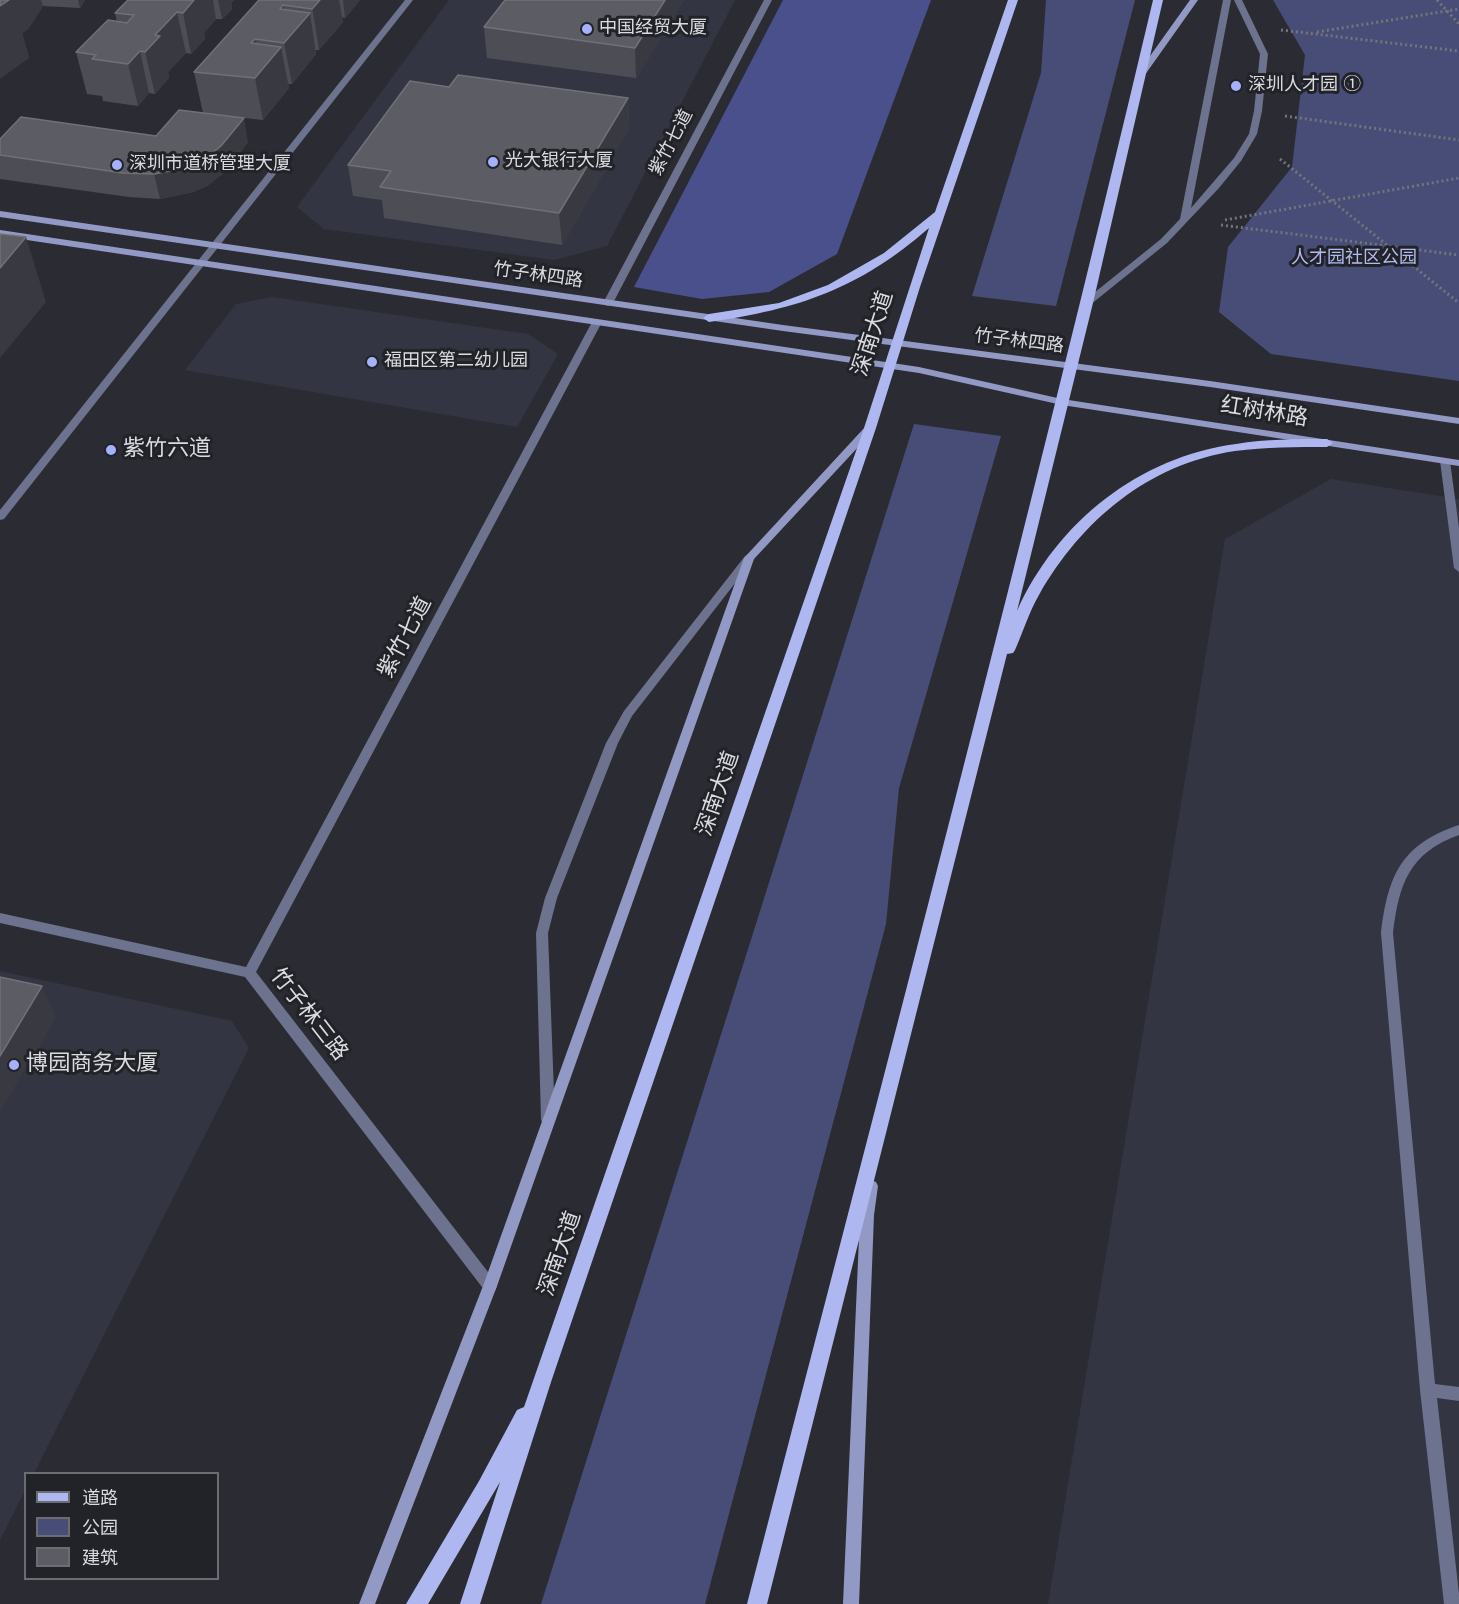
<!DOCTYPE html>
<html>
<head>
<meta charset="utf-8">
<style>
	body { margin:0 }
	#map { position:relative; width:1459px; height:1604px; overflow:hidden; background:#2b2c33; font-family:Jost,"Noto Sans SC",sans-serif }
	canvas { display:block }
	.legend { position:absolute; left:24px; top:1472px; width:195px; height:108px; box-sizing:border-box; background:#222329; border:2px solid #6c6d72; margin:0; padding:8px 10px; list-style:none; font-size:18px; color:#dadbdf }
	.legend li { display:flex; align-items:center; gap:12px; height:30px }
	.legend b { width:30px; border:2px solid #6c6d72 }
</style>
</head>
<body>
<div id="map">
<canvas width="1459" height="1604"></canvas>
<ul class="legend">
<li><b style="height:8px;background:#aeb7f0"></b>道路</li>
<li><b style="height:16px;background:#484d78"></b>公园</li>
<li><b style="height:16px;background:#5c5d64"></b>建筑</li>
</ul>
</div>
<script>
const ctx = document.querySelector('canvas').getContext('2d');
ctx.lineJoin = 'round';
function paint(path, color) { ctx.fillStyle = color; ctx.fill(path, 'evenodd'); }
function strokePath(path, color, width, dash) { ctx.strokeStyle = color; ctx.lineWidth = width; ctx.lineCap = dash ? 'butt' : 'round'; ctx.setLineDash(dash || []); ctx.stroke(path); }
function write(font, color, halo, rows, align = 'center') {
  ctx.font = font + ' Jost,"Noto Sans SC",sans-serif'; ctx.lineWidth = 6; ctx.setLineDash([]); ctx.textBaseline = 'middle'; ctx.strokeStyle = halo; ctx.fillStyle = color; for (const [text, x, y, turn = 0] of rows) {
    ctx.save(); ctx.translate(x, y); ctx.rotate((+turn || 0) * Math.PI / 180); ctx.textAlign = isNaN(turn) ? turn : align; if (halo) ctx.strokeText(text, 0, 0); ctx.fillText(text, 0, 0); ctx.restore();
  }
}
const built = new Path2D(`
	M 449,0 L 735,0 L 607,246 L 554,260 L 324,229 L 297,207 Z
	M 272,297 L 528,334 L 558,354 L 517,427 L 185,370 L 236,304 Z
	M 1331,479 L 1459,499 L 1459,1604 L 1048,1604 L 1225,539 Z
	M 0,971 L 232,1021 L 249,1048 L 34,1473 L 26,1474 L 25,1490 L 0,1540 Z`);
const green = new Path2D(`
	M 1046,0 L 1135,0 L 1056,306 L 972,296 L 1041,73 Z
	M 1273,0 L 1459,0 L 1459,381 L 1271,354 L 1219,312 L 1228,247 L 1292,167 L 1305,55 Z
	M 914,424 L 1001,436 L 899,788 L 886,924 L 705,1604 L 541,1604 Z`);
const forest = new Path2D(`
	M 783,0 L 931,0 L 837,254 L 769,292 L 702,299 L 634,287 Z`);
const path = new Path2D(`
	M 1437,0 L 1459,24
	M 1281,30 L 1459,51
	M 1317,32 L 1459,9
	M 1285,116 L 1459,140
	M 1280,159 L 1459,303
	M 1225,220 L 1459,178
	M 1221,225 L 1459,255`);
const lane = new Path2D(`
	M 1223,0 L 1231,0 L 1191,208 L 1234,158 L 1249,134 L 1254,111 L 1260,54 L 1234,0 L 1242,0 L 1268,54 L 1262,111 L 1257,134 L 1241,161 L 1219,188 L 1167,243 L 1090,305 L 1084,305 L 1084,301 L 1161,239 L 1180,219 Z
	M 1445,458 L 1450,461 L 1459,528 L 1459,572 L 1454,568 L 1440,461 Z
	M 749,554 L 754,558 L 753,560 L 632,716 L 618,743 L 557,898 L 548,933 L 555,1120 L 553,1124 L 548,1126 L 543,1124 L 541,1120 L 536,933 L 545,898 L 606,743 L 624,711 L 745,556 Z
	M 1459,825 L 1459,835 C 1409,853 1399,884 1393,933 L 1435,1384 L 1459,1387 L 1459,1401 L 1437,1398 L 1459,1594 L 1459,1604 L 1444,1604 L 1420,1390 L 1381,933 C 1388,876 1401,844 1459,825 Z`);
const street = new Path2D(`
	M 405,0 L 413,0 L 4,519 L 0,520 L 0,510 Z
	M 764,0 L 772,0 L 613,303 L 608,306 L 605,305 L 603,303 Z
	M 597,319 L 602,322 L 256,972 L 495,1281 L 497,1286 L 495,1291 L 490,1293 L 485,1291 L 245,977 L 0,923 L 0,913 L 246,967 L 592,322 Z`);
const secondary = new Path2D(`
	M 1190,0 L 1198,0 L 1142,79 L 1136,79 L 1135,77 Z
	M 0,211 L 783,325 L 1210,381 L 1459,418 L 1459,424 L 1210,387 L 783,331 L 0,217 Z
	M 0,230 L 919,367 L 1062,399 L 1459,460 L 1459,466 L 1062,405 L 919,373 L 0,236 Z
	M 870,425 L 874,426 L 874,430 L 754,559 L 497,1286 L 375,1604 L 359,1604 L 483,1286 L 744,558 L 866,426 Z
	M 871,1180 L 876,1182 L 878,1186 L 874,1215 L 859,1604 L 843,1604 L 860,1215 L 864,1186 L 866,1182 Z`);
const primary = new Path2D(`
	M 1008,0 L 1018,0 L 920,287 L 876,428 L 552,1379 L 480,1604 L 460,1604 L 500,1482 L 428,1604 L 406,1604 L 479,1481 L 517,1410 L 524,1407 L 864,428 L 929,228 C 859,289 799,309 709,322 L 703,318 L 709,314 L 779,303 L 828,285 L 884,253 L 935,212 Z
	M 1153,0 L 1163,0 L 1093,303 L 1017,611 C 1057,522 1139,457 1236,444 C 1266,439 1296,439 1327,439 L 1333,443 L 1327,447 C 1296,447 1266,447 1235,451 C 1148,464 1081,521 1039,595 C 1029,612 1023,632 1015,650 L 1013,653 L 1007,654 L 767,1604 L 747,1604 C 885,1070 1026,537 1153,0 Z`);
const wall = new Path2D(`
	M 0,0 L 85,0 L 80,8 L 43,6 L 28,29 L 22,33 L 29,58 Z
	M 128,0 L 234,0 L 231,3 L 232,9 L 222,19 L 216,19 L 204,33 L 205,39 L 191,54 L 186,53 L 168,72 L 169,78 L 155,94 L 149,93 L 138,106 L 103,101 L 102,96 L 87,94 L 76,52 L 117,22 L 115,13 Z
	M 259,0 L 360,0 L 345,18 L 342,17 L 343,22 L 319,50 L 316,50 L 316,54 L 292,84 L 288,84 L 289,88 L 263,120 L 227,116 L 248,142 L 226,171 L 207,186 L 193,192 L 160,199 L 129,197 L 0,179 L 0,139 L 156,136 L 203,113 L 194,72 Z
	M 505,0 L 684,0 L 636,78 L 487,58 L 484,27 Z
	M 449,87 L 628,98 L 629,128 L 562,245 L 384,218 L 382,200 L 353,196 L 348,165 Z`);
const shadedWall = new Path2D(`
	M 0,0 L 41,0 L 43,6 L 28,29 L 22,33 L 29,58 L 0,79 Z
	M 78,0 L 85,0 L 80,8 Z
	M 192,0 L 213,0 L 216,19 L 204,33 L 205,39 L 191,54 L 183,13 Z
	M 218,0 L 234,0 L 231,3 L 232,9 L 222,19 Z
	M 311,0 L 339,0 L 343,22 L 319,50 Z
	M 343,0 L 360,0 L 345,18 Z
	M 665,0 L 684,0 L 636,78 L 635,48 Z
	M 283,5 L 289,37 L 310,13 L 316,54 L 292,84 L 284,43 L 280,9 Z
	M 177,12 L 186,53 L 168,72 L 169,78 L 155,94 L 145,52 L 155,35 Z
	M 255,39 L 261,71 L 281,47 L 289,88 L 263,120 L 255,78 L 251,43 Z
	M 140,51 L 149,93 L 138,106 L 128,64 Z
	M 628,98 L 629,128 L 562,245 L 559,213 Z
	M 244,118 L 248,142 L 226,171 L 207,186 L 193,192 L 160,199 L 154,174 Z
	M 26,237 L 46,302 L 0,358 L 0,268 Z
	M 42,986 L 56,1018 L 0,1111 L 0,1056 Z`);
const building = new Path2D(`
	M 0,0 L 9,0 L 0,6 Z
	M 128,0 L 194,0 L 183,13 L 177,12 L 155,35 L 160,36 L 145,52 L 140,51 L 128,64 L 92,59 L 96,55 L 76,52 L 108,20 L 127,23 L 134,15 L 115,13 Z
	M 259,0 L 320,0 L 312,9 L 283,5 L 280,9 L 310,13 L 284,43 L 255,39 L 251,43 L 281,47 L 255,78 L 194,72 Z
	M 505,0 L 665,0 L 635,48 L 484,27 Z
	M 458,75 L 628,98 L 559,213 L 380,187 L 391,171 L 348,165 L 410,81 L 449,87 Z
	M 179,110 L 244,118 L 221,146 L 201,162 L 187,168 L 154,174 L 123,173 L 0,155 L 0,139 L 21,117 L 156,136 Z
	M 0,234 L 26,237 L 0,268 Z
	M 0,977 L 42,986 L 0,1056 Z`);
const markers = [
	[587,29,6,"#a6b1fc"],
	[1236,86,6,"#a6b1fc"],
	[493,162,6,"#a6b1fc"],
	[117,165,6,"#a6b1fc"],
	[372,362,6,"#a6b1fc"],
	[111,450,6,"#a6b1fc"],
	[14,1065,6,"#a6b1fc"]
];
const farPoinames = [
	["中国经贸大厦",599,29],
	["深圳人才园 ①",1248,86],
	["光大银行大厦",505,162],
	["深圳市道桥管理大厦",129,165],
	["福田区第二幼儿园",384,362]
];
const farStreetnames = [
	["紫竹七道",672,143,-62],
	["竹子林四路",538,276,8],
	["竹子林四路",1019,342,7]
];
const farParknames = [
	["人才园社区公园",1354,259]
];
const streetNames = [
	["深南大道",874,334,-72],
	["红树林路",1264,413,9],
	["紫竹七道",406,638,-62],
	["深南大道",719,794,-71],
	["竹子林三路",308,1015,52],
	["深南大道",561,1254,-71]
];
const poiNames = [
	["紫竹六道",123,450],
	["博园商务大厦",26,1065]
];
paint(built, '#333542');
paint(green, '#484d78');
paint(forest, '#4a508b');
strokePath(path, '#74757b', 3, [2, 3]);
paint(lane, '#6d728e');
paint(street, '#6d728e');
paint(secondary, '#9299c5');
paint(primary, '#aeb7f0');
paint(wall, '#4d4e55');
paint(shadedWall, '#393a41');
paint(building, '#5c5d64');
strokePath(building, '#707177', 1.5);
for (const [x, y, r, color] of markers) { const dot = new Path2D(); dot.arc(x, y, r, 0, 2 * Math.PI); ctx.fillStyle = color; ctx.fill(dot); strokePath(dot, '#222329', 2); }
write('18px', '#dadbdf', '#222329', farPoinames, 'left');
write('18px', '#dadbdf', '#222329', farStreetnames);
write('18px', '#b2bbf0', '#222329', farParknames);
write('22px', '#dadbdf', '#222329', streetNames);
write('22px', '#dadbdf', '#222329', poiNames, 'left');
</script>
</body>
</html>
